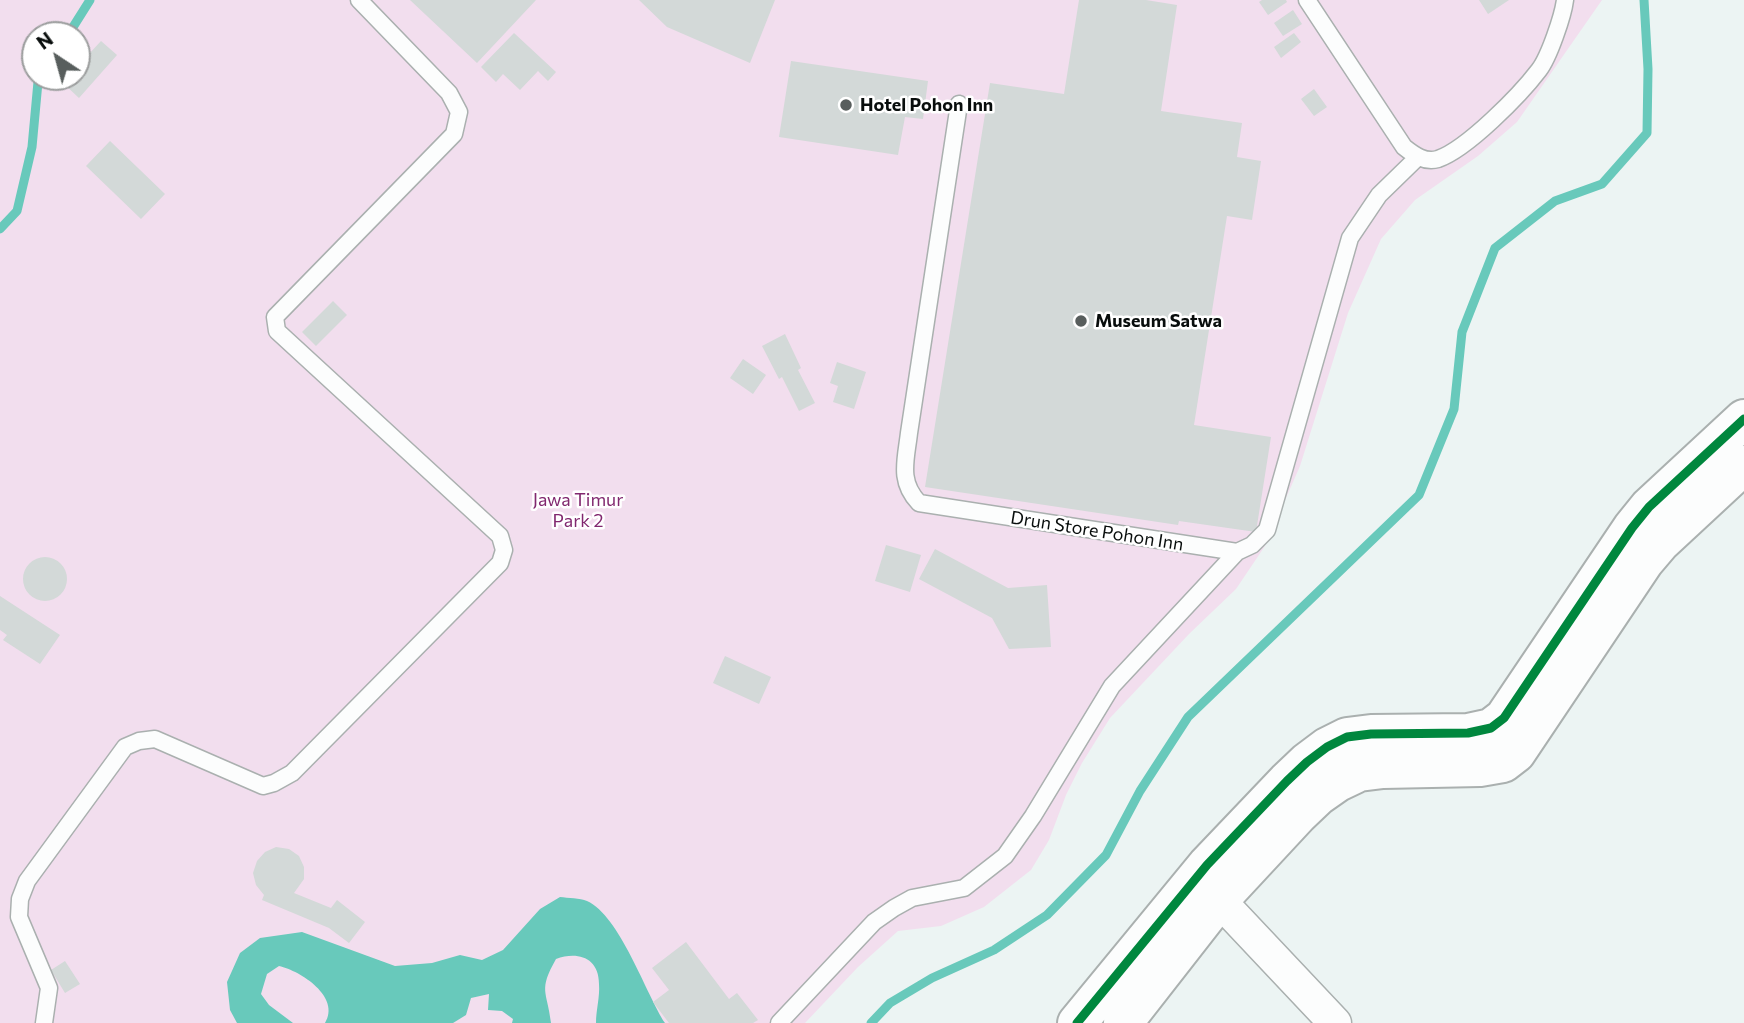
<!DOCTYPE html>
<html>
<head>
<meta charset="utf-8">
<style>
	body { margin:0 }
	#map { position:relative; width:1744px; height:1023px; overflow:hidden; background:#ecf4f3; font-family:Commissioner,sans-serif }
	canvas { display:block }
	.north { position:absolute; left:21px; top:21px; width:70px; height:70px; box-sizing:border-box; background:#fff; border:2px solid #9c9e9e; border-radius:50%; rotate:324deg; font-size:19px; font-weight:700; line-height:28px; text-align:center; color:#080d0c }
	.north::after { content:''; display:block; margin:auto; width:24px; height:32px; background:#585e5d; clip-path:polygon(50% 0,100% 100%,50% 72%,0 100%) }
</style>
</head>
<body>
<div id="map">
<canvas width="1744" height="1023"></canvas>
<div class="north">N</div>
</div>
<script>
const ctx = document.querySelector('canvas').getContext('2d');
ctx.lineJoin = 'round';
function paint(path, color) { ctx.fillStyle = color; ctx.fill(path, 'evenodd'); }
function strokePath(path, color, width, dash) { ctx.strokeStyle = color; ctx.lineWidth = width; ctx.lineCap = dash ? 'butt' : 'round'; ctx.setLineDash(dash || []); ctx.stroke(path); }
function write(font, color, halo, rows, align = 'center') {
  ctx.font = font + ' Commissioner,sans-serif'; ctx.lineWidth = 5; ctx.setLineDash([]); ctx.textBaseline = 'middle'; ctx.strokeStyle = halo; ctx.fillStyle = color; for (const [text, x, y, turn = 0] of rows) {
    ctx.save(); ctx.translate(x, y); ctx.rotate((+turn || 0) * Math.PI / 180); ctx.textAlign = isNaN(turn) ? turn : align; if (halo) ctx.strokeText(text, 0, 0); ctx.fillText(text, 0, 0); ctx.restore();
  }
}
const green = new Path2D(`
	M 0,0 L 1602,0 L 1517,122 L 1478,156 L 1415,200 L 1381,239 L 1348,313 L 1300,466 L 1265,546 L 1236,589 L 1189,634 L 1110,718 L 1082,763 L 1066,795 L 1049,840 L 1031,870 L 984,907 L 941,926 L 898,931 L 858,967 L 805,1023 L 0,1023 ZM 35,35 L 77,35 L 77,77 L 35,77 Z`);
const water = new Path2D(`
	M 560,897 C 568,898 580,898 587,901 C 620,916 646,994 665,1023 L 596,1023 C 596,1010 600,997 599,984 C 599,957 577,951 556,959 C 538,991 547,990 551,1023 L 512,1023 L 513,1019 L 502,1011 L 488,1010 L 489,994 L 471,998 L 466,1015 L 453,1023 L 325,1023 C 341,997 301,971 279,966 L 267,974 L 261,994 L 269,1005 L 293,1023 L 237,1023 L 230,1010 L 227,982 L 240,953 L 260,938 L 302,932 L 395,966 L 432,963 L 460,955 L 482,960 L 503,950 L 540,909 Z`);
const stream = new Path2D(`
	M 68,35 L 90,0
	M 0,229 L 17,211 L 32,147 L 38,82 L 41,77
	M 871,1023 L 890,1003 L 932,978 L 994,950 L 1047,915 L 1106,855 L 1140,791 L 1188,717 L 1419,495 L 1454,409 L 1462,332 L 1495,248 L 1555,201 L 1602,184 L 1647,133 L 1648,69 L 1644,0`);
const building = new Path2D(`
	M 410,0 L 536,0 L 477,63 Z
	M 639,0 L 775,0 L 750,63 L 667,27 Z
	M 1079,0 L 1146,0 L 1177,5 L 1161,111 L 1242,123 L 1237,157 L 1261,161 L 1252,220 L 1227,216 L 1194,425 L 1271,437 L 1256,532 L 1179,521 L 1178,525 L 925,487 L 990,83 L 1064,94 Z
	M 1262,0 L 1286,0 L 1287,2 L 1268,15 L 1259,2 Z
	M 1479,0 L 1509,0 L 1488,14 Z
	M 1293,10 L 1302,24 L 1283,36 L 1274,23 Z
	M 514,33 L 556,72 L 548,81 L 538,71 L 520,90 L 503,74 L 496,82 L 481,67 Z
	M 1294,33 L 1301,42 L 1281,58 L 1274,47 Z
	M 101,41 L 117,55 L 79,98 L 63,83 L 69,77 L 77,77 L 77,67 Z
	M 791,61 L 928,81 L 923,119 L 905,117 L 898,155 L 779,137 Z
	M 1314,89 L 1327,107 L 1314,116 L 1301,99 Z
	M 110,141 L 165,194 L 141,219 L 86,166 Z
	M 333,301 L 347,315 L 316,346 L 302,332 Z
	M 785,334 L 801,368 L 798,370 L 815,403 L 799,411 L 782,377 L 779,379 L 762,346 Z
	M 743,359 L 766,375 L 753,394 L 730,378 Z
	M 837,362 L 866,372 L 854,409 L 833,402 L 838,386 L 830,383 Z
	M 886,545 L 921,555 L 910,592 L 875,581 Z
	M 935,549 L 1008,588 L 1047,585 L 1051,647 L 1009,649 L 992,618 L 919,579 Z
	M23 579a22 22 0 1 1 44 0a22 22 0 1 1-44 0Z
	M 0,596 L 60,635 L 40,664 L 3,640 L 7,635 L 0,630 Z
	M 725,656 L 771,677 L 759,704 L 713,683 Z
	M 276,847 L 289,849 L 299,856 L 304,867 L 304,879 L 294,893 L 331,908 L 337,900 L 365,922 L 349,943 L 329,928 L 262,900 L 264,895 L 256,885 L 253,873 L 257,861 L 265,852 Z
	M 686,942 L 729,999 L 737,993 L 758,1020 L 753,1023 L 669,1023 L 653,1002 L 669,990 L 652,968 Z
	M 65,961 L 80,984 L 65,993 L 51,970 Z`);
const lane = new Path2D(`
	M 1307,0 L 1404,147 C 1414,155 1425,163 1438,159 C 1467,149 1520,95 1539,70 C 1549,57 1563,16 1565,0
	M 959,104 L 909,433 C 906,460 898,481 919,503 L 1237,552 L 1252,545 L 1267,530 L 1350,238 L 1379,195 L 1417,158
	M 44,1023 L 49,988 L 19,917 L 20,899 L 27,881 L 125,747 L 139,741 L 155,739 L 263,786 L 274,783 L 292,773 L 500,563 L 504,550 L 500,536 L 277,331 L 275,317 L 454,134 L 459,112 L 449,93 L 359,0
	M 779,1023 L 874,922 L 894,908 L 912,898 L 964,888 L 1005,856 L 1033,816 L 1112,686 L 1237,552`);
const street = new Path2D(`
	M 1219,900 L 1335,1023`);
const secondary = new Path2D(`
	M 1077,1023 L 1207,865 L 1287,781 L 1307,762 L 1327,747 L 1347,737 L 1371,734 L 1468,733 L 1491,728 L 1504,718 L 1632,528 L 1649,507 L 1744,419
	M 1123,1023 L 1219,900 L 1298,815 L 1318,796 L 1338,782 L 1359,772 L 1383,769 L 1480,767 L 1503,763 L 1516,753 L 1644,562 L 1661,542 L 1744,465`);
const cycleway = new Path2D(`
	M 1077,1023 L 1207,865 L 1287,781 L 1307,762 L 1327,747 L 1347,737 L 1371,734 L 1468,733 L 1491,728 L 1504,718 L 1632,528 L 1649,507 L 1744,419`);
const markers = [
	[846,105,7,"#585e5d"],
	[1081,321,7,"#585e5d"]
];
const poiNames = [
	["Hotel Pohon Inn",860,105],
	["Museum Satwa",1095,321]
];
const parkNames = [
	["Jawa Timur",578,500],
	["Park 2",578,521]
];
const streetNames = [
	["Drun Store Pohon Inn",1097,531,9]
];
paint(green, '#f2deee');
paint(water, '#68c9bb');
strokePath(stream, '#68c9bb', 9);
paint(building, '#d3d9d8');
strokePath(lane, '#aab0af', 19);
strokePath(street, '#aab0af', 35);
strokePath(secondary, '#aab0af', 42);
strokePath(lane, '#fcfdfd', 16);
strokePath(street, '#fcfdfd', 32);
strokePath(secondary, '#fcfdfd', 38);
strokePath(cycleway, '#00873e', 9);
for (const [x, y, r, color] of markers) { const dot = new Path2D(); dot.arc(x, y, r, 0, 2 * Math.PI); ctx.fillStyle = color; ctx.fill(dot); strokePath(dot, '#fff', 2.5); }
write('bold 18px', '#080d0c', '#fff', poiNames, 'left');
write('18px', '#81286f', '#fff', parkNames);
write('18px', '#080d0c', '#fff', streetNames);
</script>
</body>
</html>
